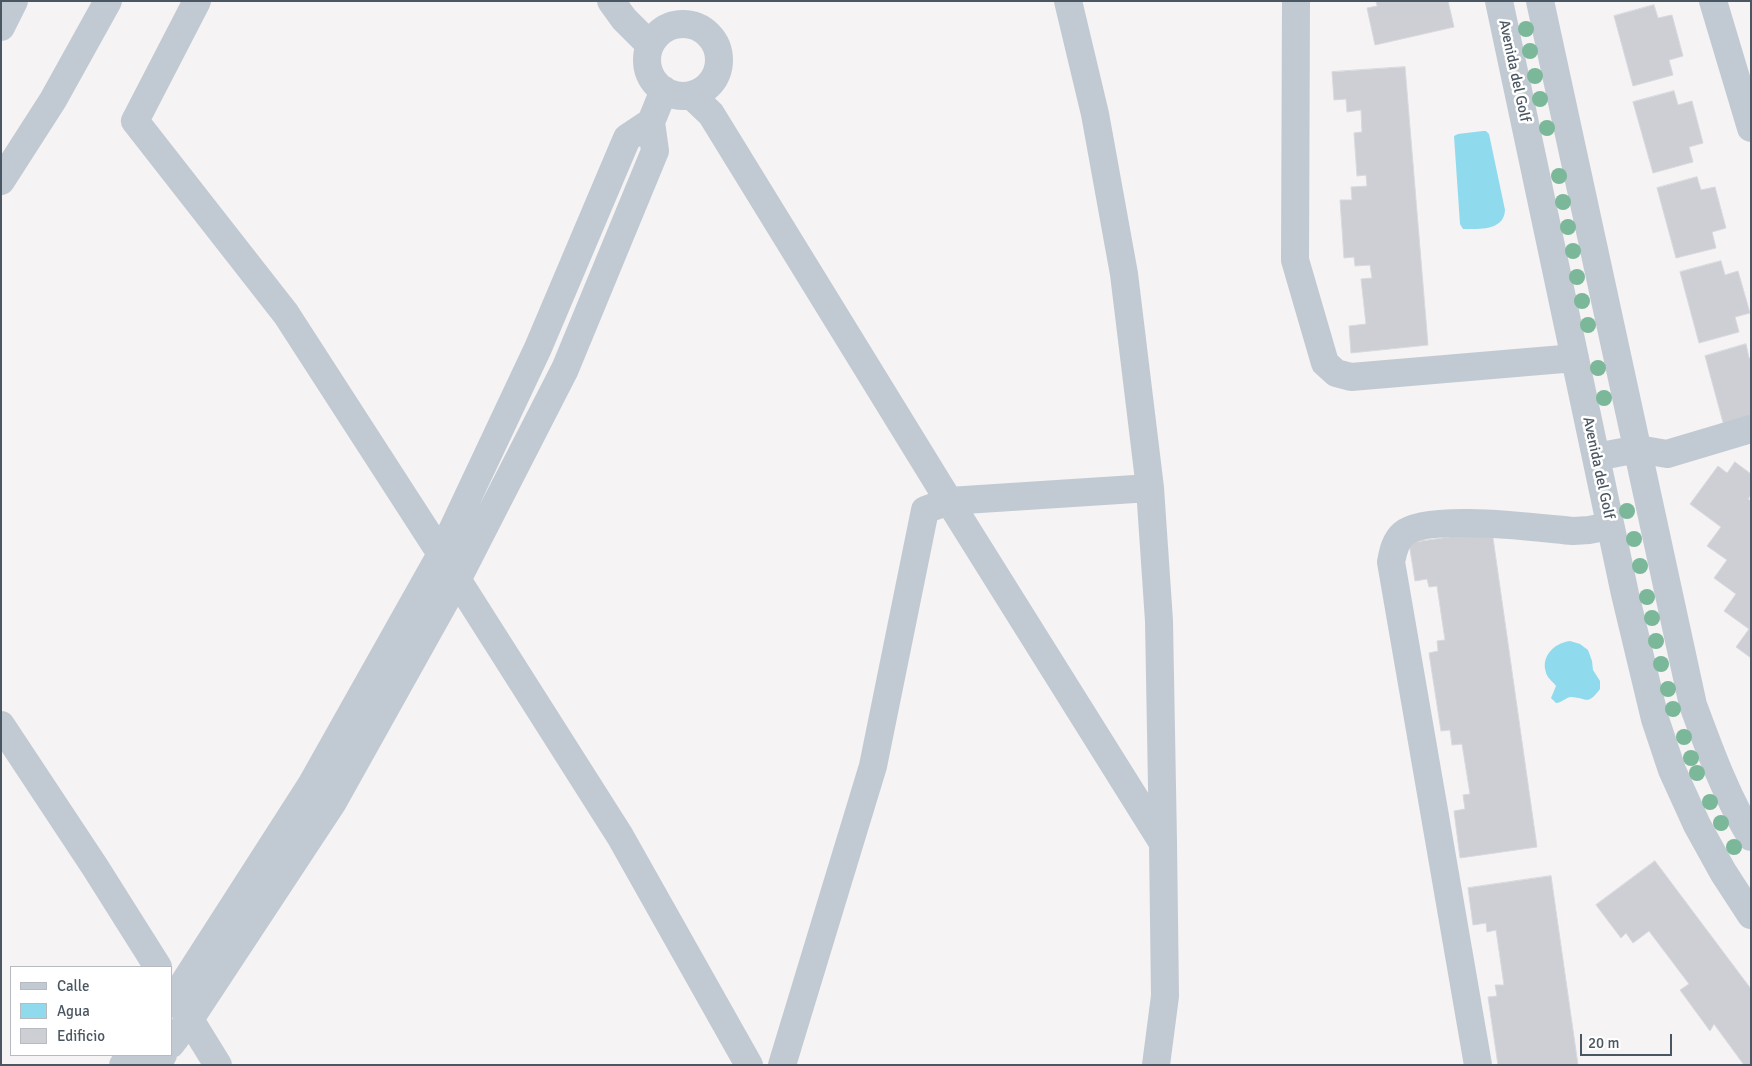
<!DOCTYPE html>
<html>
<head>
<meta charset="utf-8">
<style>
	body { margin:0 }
	#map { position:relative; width:1752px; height:1066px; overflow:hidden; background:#f5f3f3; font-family:Signika,sans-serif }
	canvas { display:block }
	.frame { position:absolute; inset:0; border:2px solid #4a5661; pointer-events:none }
	.legend { position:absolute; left:10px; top:966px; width:162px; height:90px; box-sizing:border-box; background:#fff; border:1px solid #b7bbc0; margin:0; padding:6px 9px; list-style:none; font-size:15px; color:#4a5661 }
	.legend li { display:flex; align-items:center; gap:10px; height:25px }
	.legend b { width:25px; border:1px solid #b7bbc0 }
	.scale { position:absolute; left:1580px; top:1034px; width:92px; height:22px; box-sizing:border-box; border:2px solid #4a5661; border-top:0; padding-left:6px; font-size:15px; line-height:18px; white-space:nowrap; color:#4a5661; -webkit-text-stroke:4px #fff; paint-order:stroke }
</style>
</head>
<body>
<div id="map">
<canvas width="1752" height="1066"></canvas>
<div class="frame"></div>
<ul class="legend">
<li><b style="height:6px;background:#c1cad2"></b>Calle</li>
<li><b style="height:14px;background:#90daee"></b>Agua</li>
<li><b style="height:14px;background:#cdcfd5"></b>Edificio</li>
</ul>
<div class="scale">20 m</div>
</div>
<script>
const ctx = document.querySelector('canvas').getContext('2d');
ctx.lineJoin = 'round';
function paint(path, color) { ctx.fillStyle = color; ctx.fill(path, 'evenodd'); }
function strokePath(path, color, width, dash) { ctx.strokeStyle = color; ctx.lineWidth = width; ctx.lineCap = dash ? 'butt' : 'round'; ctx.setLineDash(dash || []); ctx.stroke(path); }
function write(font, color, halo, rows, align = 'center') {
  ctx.font = font + ' Signika,sans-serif'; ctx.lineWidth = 5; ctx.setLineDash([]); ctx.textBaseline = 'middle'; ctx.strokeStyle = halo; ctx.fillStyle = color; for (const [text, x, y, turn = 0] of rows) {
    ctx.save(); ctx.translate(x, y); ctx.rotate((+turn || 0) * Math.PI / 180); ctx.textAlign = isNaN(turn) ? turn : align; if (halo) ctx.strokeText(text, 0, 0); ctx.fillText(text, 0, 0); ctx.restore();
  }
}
const water = new Path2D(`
	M 1483,131 L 1486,131 L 1489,134 L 1505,210 C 1504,231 1479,229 1463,229 L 1460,224 L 1454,136 L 1458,134 Z
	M 1570,641 L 1580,644 L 1588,650 L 1592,661 L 1593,670 L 1600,681 L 1600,689 C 1587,706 1588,698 1571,697 C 1566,697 1562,703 1556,703 L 1551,698 L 1556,686 C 1553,682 1550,680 1548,677 C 1538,659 1553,643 1570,641 Z`);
const building = new Path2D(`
	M 1376,1 L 1448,1 L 1454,27 L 1375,45 L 1367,8 L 1377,6 Z
	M 1654,5 L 1658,18 L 1672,15 L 1683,56 L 1669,60 L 1673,75 L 1633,86 L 1614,16 Z
	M 1405,67 L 1428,345 L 1351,353 L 1349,326 L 1366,324 L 1361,279 L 1372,278 L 1370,265 L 1355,266 L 1354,257 L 1344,258 L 1340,200 L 1352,200 L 1351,187 L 1367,186 L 1366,175 L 1357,176 L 1354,133 L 1362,132 L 1361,110 L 1347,112 L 1346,99 L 1334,100 L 1332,72 Z
	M 1674,91 L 1678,105 L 1692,101 L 1703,143 L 1689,147 L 1693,162 L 1653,173 L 1633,102 Z
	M 1697,177 L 1701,190 L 1715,187 L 1726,228 L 1712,232 L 1716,248 L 1676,258 L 1657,188 Z
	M 1721,261 L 1725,275 L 1738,271 L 1750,313 L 1735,317 L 1739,332 L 1699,343 L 1680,272 Z
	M 1746,344 L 1749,358 L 1751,358 L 1751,419 L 1724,426 L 1705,356 Z
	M 1735,462 L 1751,474 L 1751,495 L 1748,499 L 1751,501 L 1751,658 L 1736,647 L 1749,629 L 1724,611 L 1736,594 L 1714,578 L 1727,560 L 1707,546 L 1721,527 L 1690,504 L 1718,466 L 1727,473 Z
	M 1492,531 L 1537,847 L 1460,858 L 1454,811 L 1465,809 L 1463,795 L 1470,794 L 1462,744 L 1452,745 L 1450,730 L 1441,731 L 1429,653 L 1438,651 L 1437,641 L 1445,640 L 1437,586 L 1429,587 L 1427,579 L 1415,581 L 1409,543 Z
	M 1655,861 L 1751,989 L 1751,1065 L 1744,1065 L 1714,1024 L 1710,1031 L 1680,990 L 1689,984 L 1649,931 L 1633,943 L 1626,933 L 1621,938 L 1596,905 Z
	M 1551,876 L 1578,1065 L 1498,1065 L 1488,997 L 1497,996 L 1495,985 L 1504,985 L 1496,930 L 1487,932 L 1486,923 L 1473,925 L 1468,888 Z`);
const minor = new Path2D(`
	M 197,1 L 135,121 L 286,314 L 441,554 L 620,836 L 749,1065
	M 611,1 L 624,19 L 650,45
	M 1068,1 L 1095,114 L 1124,274 L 1150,488 L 1159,621 L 1163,842
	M 1296,1 L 1295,260 L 1325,363 L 1336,373 L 1351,377 L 1575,358
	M 1499,1 L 1625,594 L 1655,719 L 1672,770 L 1697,825 L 1723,872 L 1751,915
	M 1540,1 L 1693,705 C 1710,751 1726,795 1751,837
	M 1713,1 L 1751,128
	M647 60a36 36 0 1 1 72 0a36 36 0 1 1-72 0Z
	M 1,27 L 14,1
	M 691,95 L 711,114 L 949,501 L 1163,843 L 1165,996 L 1156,1065
	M 1,181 L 53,100 L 108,1
	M 1596,457 L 1638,449 L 1667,454 L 1751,429
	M 1,725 L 95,867 L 158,967
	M 171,1003 L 311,785 L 441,554 L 538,348 L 627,138 L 651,122
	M 181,1005 L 218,1065
	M 171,1044 L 190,1019 L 333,802 L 457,580 L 565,369 L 655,151 L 651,122 L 664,90
	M 123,1065 L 131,1055
	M 156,1065 L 163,1055
	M 782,1065 L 873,766 L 925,510 L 949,501 L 1150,488
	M 1478,1065 L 1391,562 C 1393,552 1395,541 1403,534 C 1427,513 1538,528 1573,531 L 1589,530 L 1610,526`);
const trees = [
	[1526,29],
	[1530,51],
	[1535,76],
	[1540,99],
	[1547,128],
	[1559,176],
	[1563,202],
	[1568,227],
	[1573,251],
	[1577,277],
	[1582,301],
	[1588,325],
	[1598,368],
	[1604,398],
	[1627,511],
	[1634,539],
	[1640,566],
	[1647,597],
	[1652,618],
	[1656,641],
	[1661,664],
	[1668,689],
	[1673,709],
	[1684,737],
	[1691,758],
	[1697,773],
	[1710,802],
	[1721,823],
	[1734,847]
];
const streetNames = [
	["Avenida del Golf",1514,71,78],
	["Avenida del Golf",1598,468,78]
];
paint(water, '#90daee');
paint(building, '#cdcfd5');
strokePath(building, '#d7d9de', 1);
strokePath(minor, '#c1cad2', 28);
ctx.fillStyle = '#7bb799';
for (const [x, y] of trees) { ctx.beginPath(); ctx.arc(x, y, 8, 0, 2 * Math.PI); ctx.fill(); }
write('15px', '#4a5661', '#fff', streetNames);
</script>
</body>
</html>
